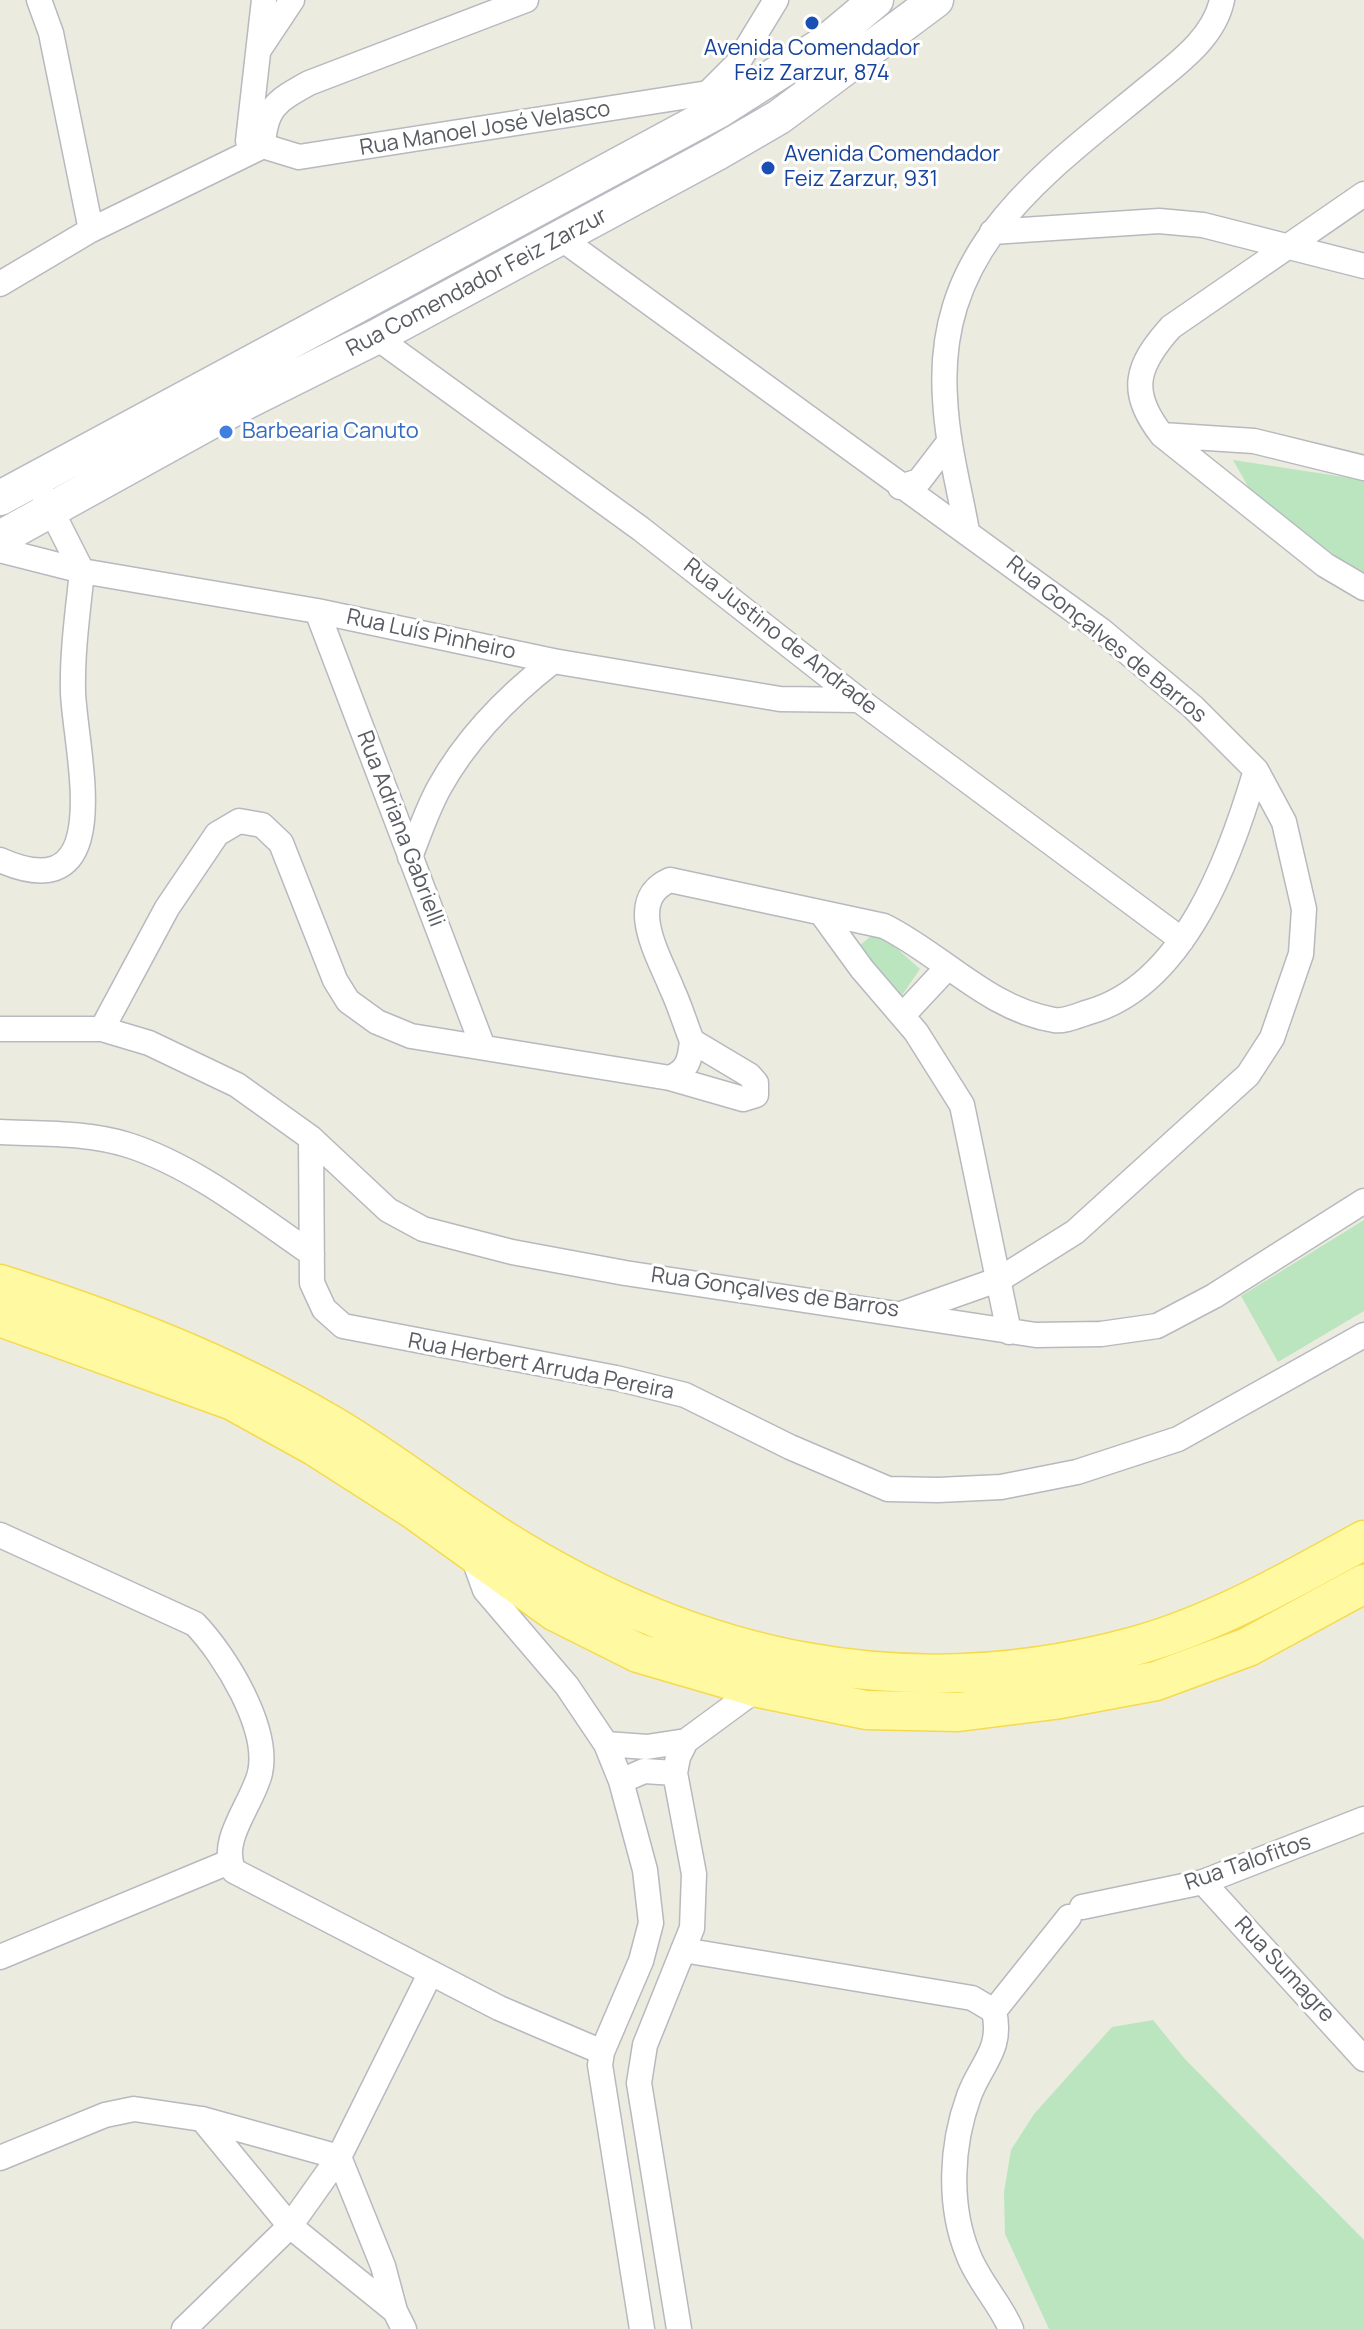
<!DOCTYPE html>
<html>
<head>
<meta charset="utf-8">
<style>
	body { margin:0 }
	canvas { display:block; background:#ecebdf }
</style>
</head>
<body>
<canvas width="1364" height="2329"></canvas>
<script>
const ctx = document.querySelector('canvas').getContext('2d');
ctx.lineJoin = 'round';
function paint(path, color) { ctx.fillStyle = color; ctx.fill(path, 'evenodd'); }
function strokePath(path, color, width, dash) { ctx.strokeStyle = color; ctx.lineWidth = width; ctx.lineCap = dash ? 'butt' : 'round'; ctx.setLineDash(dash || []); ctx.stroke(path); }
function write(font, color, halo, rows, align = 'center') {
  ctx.font = font + ' Manrope,sans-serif'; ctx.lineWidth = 6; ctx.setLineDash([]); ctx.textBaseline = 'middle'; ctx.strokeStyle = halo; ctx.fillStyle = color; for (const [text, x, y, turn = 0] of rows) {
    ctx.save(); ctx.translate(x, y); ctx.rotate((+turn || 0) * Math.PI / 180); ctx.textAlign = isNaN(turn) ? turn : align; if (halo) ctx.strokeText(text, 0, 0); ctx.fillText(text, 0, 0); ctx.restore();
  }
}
const green = new Path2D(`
	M 1233,460 L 1364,480 L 1364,576 L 1254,497 Z
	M 877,931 L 920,969 L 900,998 L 853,951 Z
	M 1364,1220 L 1364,1311 L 1278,1362 L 1241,1296 Z
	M 1153,2020 L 1184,2058 L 1364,2240 L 1364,2329 L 1049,2329 L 1005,2234 L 1004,2192 L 1011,2150 L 1034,2114 L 1112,2027 Z`);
const minor = new Path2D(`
	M 39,0 L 51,33 L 91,230
	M 260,48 L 292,0
	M 248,141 L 264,0
	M 263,146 L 299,157 L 708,93 L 737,64 L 776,0
	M 263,146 C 265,107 277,101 309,83 L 526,0
	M 1364,194 L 1171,327 C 1136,366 1128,392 1162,435 L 1325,565 L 1364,588
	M 992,232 L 1159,221 L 1203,225 L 1364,266
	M 562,239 L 1102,631 L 1193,707 L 1256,770 L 1284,822 L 1304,909 L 1301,954 L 1272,1038 L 1248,1075 L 1075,1232 L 1000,1279 L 901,1314
	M 0,284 L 91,230 L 263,146
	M 376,337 L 641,529 L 859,700 L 1182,940
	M 1162,435 L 1254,441 L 1364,468
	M 900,487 L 919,481 L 949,442
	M 45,498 L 82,571
	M 967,531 C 959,487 947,443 945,398 C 935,246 1044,174 1149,87 C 1177,64 1214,38 1222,0
	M 0,550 L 82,571 L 317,611 L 553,661 L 780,699 L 859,700
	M 317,611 L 483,1047
	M 410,857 C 419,834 427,810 439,788 C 466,739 508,696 553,661
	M 0,860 C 120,913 75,751 73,692 C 72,651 78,611 82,571
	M 822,914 L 862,969 L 916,1032 L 962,1105 L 1009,1332
	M 903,1015 L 947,968
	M 0,1029 L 102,1029 L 149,1043 L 237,1085 L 311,1138 L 388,1210 L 423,1229 L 512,1252 L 625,1273 L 1036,1335 L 1101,1334 L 1157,1326 L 1214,1296 L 1364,1201
	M 102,1029 L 167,908 L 217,834 L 239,821 L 262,825 L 281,843 L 335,980 L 348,1001 L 377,1022 L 411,1036 L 670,1078 C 688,1070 690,1060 692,1041 C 685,1024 680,1006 672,989 C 659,956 624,900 670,880 L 884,926 C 941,954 988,1009 1054,1020 C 1064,1022 1079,1015 1089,1012 C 1185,985 1231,855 1256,770
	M 670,1078 L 743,1099 L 756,1095 L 756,1083 L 749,1075 L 692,1041
	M 0,1132 C 42,1134 87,1132 128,1145 C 194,1166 255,1215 312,1254
	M 311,1138 L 312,1283 L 324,1309 L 343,1326 L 616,1378 L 685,1395 L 790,1447 L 888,1489 L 938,1490 L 1001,1487 L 1077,1472 L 1178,1439 L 1364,1335
	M 0,1535 L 195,1624 C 225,1655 270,1728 260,1773 C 252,1805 218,1841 234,1871 L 499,2008 L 602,2052
	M 472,1554 L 485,1590 L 567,1686 L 606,1744 L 621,1781 L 645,1870 L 651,1923 L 641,1961 L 602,2052 L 600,2065 L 642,2329
	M 606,1744 L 647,1747 L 686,1741
	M 621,1781 L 644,1771 L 675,1773
	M 1203,1882 L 1364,2059
	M 1082,1907 L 1203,1882 L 1364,1819
	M 683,1950 L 972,1998 L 994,2011 C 1003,2050 981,2063 969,2096 C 951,2145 948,2205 968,2254 C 978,2281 1000,2303 1011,2329
	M 0,1957 L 229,1862
	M 994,2011 L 1069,1917
	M 202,2119 L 290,2226 L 395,2311 L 404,2329
	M 0,2158 L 105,2115 L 134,2109 L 202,2119 L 339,2157 L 383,2266 L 395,2311
	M 184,2329 L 290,2226 L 339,2157 L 430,1974
	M 679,2329 L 639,2083 L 645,2045 L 692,1928 L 694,1874 L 675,1773 L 678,1757 L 686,1741 L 758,1688`);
const secondary = new Path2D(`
	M 0,498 L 720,110 L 825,43 L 876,0
	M 0,538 L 246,402 L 376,337 L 717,153 L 779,117 L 936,0`);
const primary = new Path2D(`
	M 0,1284 C 114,1320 225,1363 328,1423 C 388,1458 443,1502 502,1539 C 699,1663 908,1708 1135,1646 C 1215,1624 1291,1580 1364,1540
	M 0,1317 L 233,1401 L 316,1447 L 416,1511 L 556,1612 L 638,1653 L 758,1688 L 866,1710 L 958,1712 L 1054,1700 L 1156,1681 L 1248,1647 L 1364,1584`);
const markers = [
	[812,23,8,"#1a4fb4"],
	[768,168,8,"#1a4fb4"],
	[226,432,8,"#3f7fe0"]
];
const transitNames = [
	["Avenida Comendador",812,49],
	["Feiz Zarzur, 874",812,74],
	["Avenida Comendador",784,155,"left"],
	["Feiz Zarzur, 931",784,180,"left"]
];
const streetNames = [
	["Rua Manoel José Velasco",485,129,-9],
	["Rua Comendador Feiz Zarzur",477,283,-28],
	["Rua Luís Pinheiro",431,635,12],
	["Rua Justino de Andrade",780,637,38],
	["Rua Gonçalves de Barros",1106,640,39],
	["Rua Adriana Gabrielli",400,829,69],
	["Rua Gonçalves de Barros",775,1293,8],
	["Rua Herbert Arruda Pereira",541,1367,11],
	["Rua Talofitos",1248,1863,-19],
	["Rua Sumagre",1284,1970,47]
];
const shopNames = [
	["Barbearia Canuto",242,432]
];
paint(green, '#bae5bf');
strokePath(minor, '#b7b9bf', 27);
strokePath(secondary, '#b8bbc2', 37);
strokePath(primary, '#f6da4e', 41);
strokePath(minor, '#fff', 24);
strokePath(secondary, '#fff', 34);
strokePath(primary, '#fffaa1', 38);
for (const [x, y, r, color] of markers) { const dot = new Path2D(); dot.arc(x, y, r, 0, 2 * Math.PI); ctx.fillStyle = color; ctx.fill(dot); strokePath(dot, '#fff', 3); }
write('22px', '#164399', '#fff', transitNames);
write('22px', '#585b61', '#fff', streetNames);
write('22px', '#366cbe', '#fff', shopNames, 'left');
</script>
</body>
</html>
